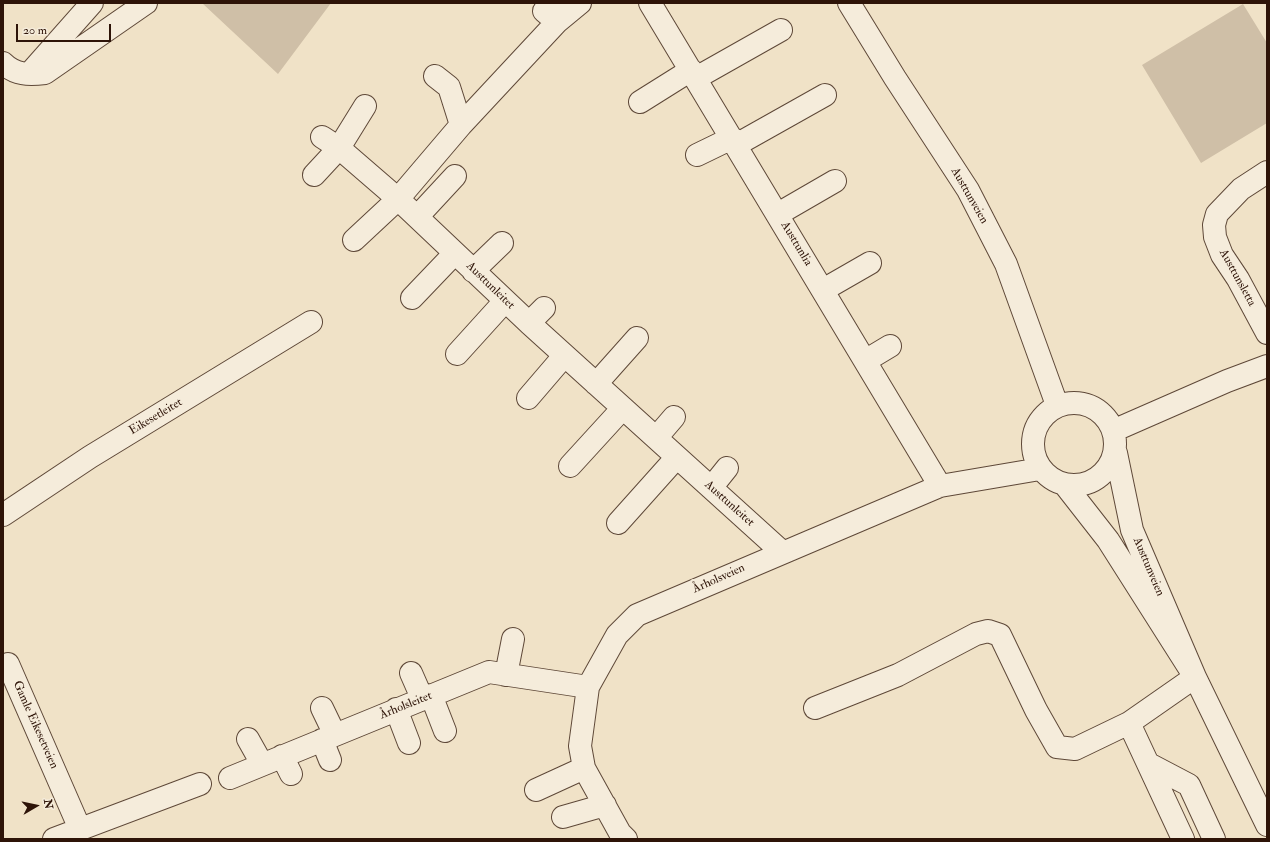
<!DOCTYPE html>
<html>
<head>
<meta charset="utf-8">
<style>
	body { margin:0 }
	#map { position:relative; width:1270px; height:842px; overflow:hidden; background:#f0e2c7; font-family:"IM FELL Double Pica",serif }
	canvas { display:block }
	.frame { position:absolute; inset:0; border:4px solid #2e1408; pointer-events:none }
	.north { position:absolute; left:16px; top:786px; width:40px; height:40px; -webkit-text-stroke:3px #f5ecdb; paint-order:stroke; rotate:81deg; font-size:11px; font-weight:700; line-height:16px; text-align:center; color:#2e1408 }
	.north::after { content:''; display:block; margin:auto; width:14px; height:18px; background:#2e1408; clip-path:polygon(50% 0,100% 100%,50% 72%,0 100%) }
	.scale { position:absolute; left:16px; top:24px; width:95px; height:18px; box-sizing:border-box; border:2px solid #2e1408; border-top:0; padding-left:5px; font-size:12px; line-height:14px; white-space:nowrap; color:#2e1408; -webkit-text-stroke:3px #f5ecdb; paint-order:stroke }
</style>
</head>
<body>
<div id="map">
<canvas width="1270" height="842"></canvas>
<div class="frame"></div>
<div class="north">N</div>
<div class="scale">20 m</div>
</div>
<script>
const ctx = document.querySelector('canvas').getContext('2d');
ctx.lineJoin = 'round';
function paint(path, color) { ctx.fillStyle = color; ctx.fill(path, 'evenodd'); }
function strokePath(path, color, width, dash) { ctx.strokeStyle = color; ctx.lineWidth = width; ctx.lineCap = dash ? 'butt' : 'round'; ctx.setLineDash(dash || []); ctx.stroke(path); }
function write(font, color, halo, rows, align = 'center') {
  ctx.font = font + ' "IM FELL Double Pica",serif'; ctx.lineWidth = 4; ctx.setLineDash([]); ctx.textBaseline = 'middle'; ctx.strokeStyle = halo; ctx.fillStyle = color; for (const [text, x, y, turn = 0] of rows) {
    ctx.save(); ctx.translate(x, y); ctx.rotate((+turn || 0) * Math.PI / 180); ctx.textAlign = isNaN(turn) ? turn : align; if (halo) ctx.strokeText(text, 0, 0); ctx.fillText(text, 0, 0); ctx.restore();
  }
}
const green = new Path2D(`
	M 202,3 L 331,3 L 278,74 Z
	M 1243,4 L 1267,43 L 1267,123 L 1201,163 L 1142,65 Z`);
const minor = new Path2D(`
	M 551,3 L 544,11 L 557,22
	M 580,3 L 557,22 L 461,125 L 398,199 L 529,323 L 782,552
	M 650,3 L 940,486
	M 849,3 L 895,78 L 968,190 L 1006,264 L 1057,405
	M 3,63 C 15,75 29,75 45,73 L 146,3
	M 30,73 L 92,3
	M 435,76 L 449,87 L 461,125
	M 696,78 L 781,30
	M 640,102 L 691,70
	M 322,137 L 339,148 L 398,199 L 354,240
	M 736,145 L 825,95
	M 697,155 L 732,138
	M 1267,172 L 1241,189 L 1217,214 L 1214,225 L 1215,237 L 1222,255 L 1238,279 L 1267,333
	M 314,175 L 339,148 L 365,106
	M 778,214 L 835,181
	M 417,217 L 455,176
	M 473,271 L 502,243
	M 823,290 L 870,263
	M 412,298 L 455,253
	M 529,323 L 544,308
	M 457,354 L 505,301
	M 865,361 L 890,346
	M 596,384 L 637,338
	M 528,398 L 564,356
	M1033 444a41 41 0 1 1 82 0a41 41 0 1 1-82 0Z
	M 1115,430 L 1227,381 L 1267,366
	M 656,438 L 674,417
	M 570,466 L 623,408
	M 1065,485 L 1108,540 L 1195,677 L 1132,530 L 1116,453
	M 711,488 L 727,468
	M 3,515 L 90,457 L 311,322
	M 618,523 L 677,457
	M 8,664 L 80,829
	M 411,673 L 422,698
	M 506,675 L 513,639
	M 431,695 L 445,731
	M 322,708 L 335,735
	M 815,708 L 898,675 L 976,634 L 988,631 L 1000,635 L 1036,710 L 1057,747 L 1075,749 L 1129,723 L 1195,677 L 1267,825
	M 396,709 L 409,743
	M 1129,723 L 1183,839
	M 248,739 L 262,764
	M 322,740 L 330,760
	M 282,756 L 291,774
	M 1149,764 L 1189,785 L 1214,839
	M 230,778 L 489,672 L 588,687
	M 536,790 L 584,768
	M 563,817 L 605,805
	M 54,839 L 200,784
	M 626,839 L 620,833 L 584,768 L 580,746 L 588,687 L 617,635 L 637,615 L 940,486 L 1040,469`);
const streetNames = [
	["Austtunveien",969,196,60],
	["Austtunlia",796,244,59],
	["Austtunsletta",1237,278,61],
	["Austtunleitet",490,286,44],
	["Eikesetleitet",156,417,-31],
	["Austtunleitet",729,504,42],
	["Austtunveien",1148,567,67],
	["Årholsveien",719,579,-24],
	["Årholsleitet",406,706,-22],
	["Gamle Eikesetveien",35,725,66]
];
paint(green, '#cfbfa7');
strokePath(minor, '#5e4838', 24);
strokePath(minor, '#f5ecdb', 22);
write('12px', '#2e1408', '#f5ecdb', streetNames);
</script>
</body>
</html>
